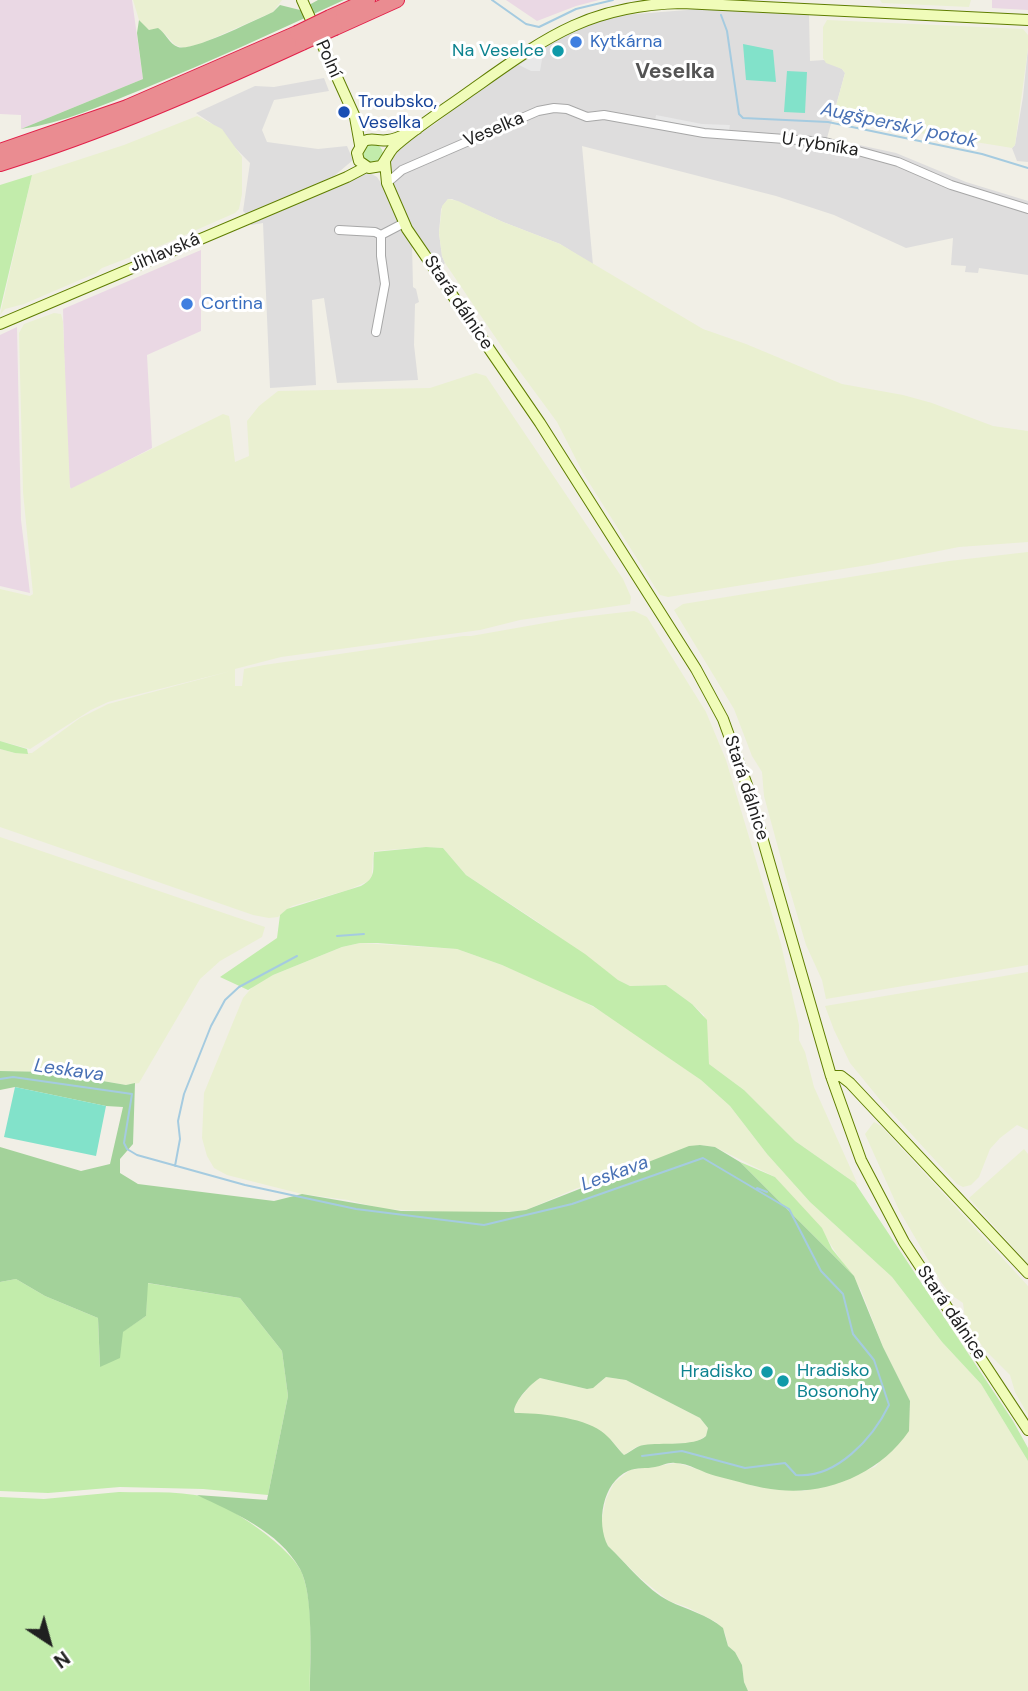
<!DOCTYPE html>
<html>
<head>
<meta charset="utf-8">
<style>
	body { margin:0 }
	#map { position:relative; width:1028px; height:1691px; overflow:hidden; background:#f1efe6; font-family:"DM Sans",sans-serif }
	canvas { display:block }
	.north { position:absolute; left:14px; top:1607px; width:70px; height:70px; -webkit-text-stroke:5px #fff; paint-order:stroke; rotate:144deg; font-size:19px; font-weight:700; line-height:28px; text-align:center; color:#202020 }
	.north::after { content:''; display:block; margin:auto; width:24px; height:32px; background:#202020; clip-path:polygon(50% 0,100% 100%,50% 72%,0 100%) }
</style>
</head>
<body>
<div id="map">
<canvas width="1028" height="1691"></canvas>
<div class="north">N</div>
</div>
<script>
const ctx = document.querySelector('canvas').getContext('2d');
ctx.lineJoin = 'round';
function paint(path, color) { ctx.fillStyle = color; ctx.fill(path, 'evenodd'); }
function strokePath(path, color, width, dash) { ctx.strokeStyle = color; ctx.lineWidth = width; ctx.lineCap = dash ? 'butt' : 'round'; ctx.setLineDash(dash || []); ctx.stroke(path); }
function write(font, color, halo, rows, align = 'center') {
  ctx.font = font + ' "DM Sans",sans-serif'; ctx.lineWidth = 6; ctx.setLineDash([]); ctx.textBaseline = 'middle'; ctx.strokeStyle = halo; ctx.fillStyle = color; for (const [text, x, y, turn = 0] of rows) {
    ctx.save(); ctx.translate(x, y); ctx.rotate((+turn || 0) * Math.PI / 180); ctx.textAlign = isNaN(turn) ? turn : align; if (halo) ctx.strokeText(text, 0, 0); ctx.fillText(text, 0, 0); ctx.restore();
  }
}
const residential = new Path2D(`
	M 700,9 L 809,14 L 810,61 L 824,60 L 842,69 L 845,73 L 827,138 L 896,153 L 966,182 L 1028,201 L 1028,275 L 979,268 L 978,273 L 965,272 L 966,266 L 951,265 L 953,238 L 906,248 L 834,215 L 776,196 L 582,146 L 593,265 L 560,244 L 503,222 L 452,199 L 448,199 L 441,209 L 439,233 L 442,256 L 445,263 L 442,266 L 412,230 L 386,168 L 395,150 L 436,123 L 483,87 L 553,40 L 591,23 L 623,15 Z
	M 1028,48 L 1028,162 L 1017,161 L 1012,148 L 1015,145 L 1023,97 Z
	M 324,78 L 329,91 L 274,100 L 262,130 L 267,142 L 318,149 L 347,146 L 353,160 L 333,177 L 247,215 L 243,211 L 250,163 L 211,123 L 196,113 L 255,86 L 274,87 Z
	M 368,172 L 377,177 L 381,183 L 412,244 L 413,287 L 416,289 L 419,302 L 415,304 L 414,345 L 418,380 L 337,383 L 324,298 L 312,300 L 316,385 L 270,388 L 263,223 L 251,225 L 251,223 Z`);
const industrial = new Path2D(`
	M 0,0 L 132,0 L 143,79 L 21,129 L 21,115 L 0,114 Z
	M 506,0 L 599,0 L 576,6 L 537,21 Z
	M 992,0 L 1028,0 L 1028,10 L 992,8 Z
	M 201,250 L 201,331 L 147,355 L 152,448 L 71,490 L 67,476 L 63,309 Z
	M 17,327 L 21,520 L 30,593 L 0,586 L 0,335 Z`);
const farmland = new Path2D(`
	M 133,0 L 282,0 L 273,12 L 200,44 L 184,48 L 175,45 L 163,32 L 150,30 L 144,27 L 139,20 Z
	M 880,0 L 971,0 L 969,7 L 882,3 Z
	M 827,20 L 1023,29 L 1028,35 L 1028,48 L 1015,145 L 1012,148 L 1000,146 L 919,133 L 868,117 L 858,111 L 840,111 L 836,106 L 845,73 L 842,69 L 826,63 L 823,58 L 823,27 Z
	M 197,116 L 222,129 L 242,157 L 242,194 L 239,209 L 235,213 L 162,245 L 102,268 L 96,273 L 24,304 L 5,309 L 0,315 L 32,175 L 124,145 Z
	M 448,199 L 458,201 L 503,222 L 560,244 L 703,329 L 746,344 L 842,384 L 903,395 L 932,403 L 993,426 L 1028,431 L 1028,542 L 959,547 L 868,565 L 668,597 L 660,595 L 583,473 L 557,422 L 504,350 L 445,263 L 442,256 L 439,233 L 442,206 Z
	M 54,313 L 61,314 L 63,322 L 70,489 L 223,414 L 229,416 L 230,421 L 235,462 L 249,456 L 247,421 L 259,406 L 278,391 L 430,388 L 476,373 L 486,376 L 623,579 L 631,597 L 630,604 L 520,620 L 480,630 L 281,657 L 235,669 L 235,686 L 242,686 L 244,669 L 264,665 L 463,636 L 471,636 L 573,618 L 634,611 L 647,617 L 706,712 L 726,760 L 781,944 L 799,1025 L 799,1040 L 805,1052 L 814,1087 L 858,1185 L 795,1141 L 744,1090 L 709,1064 L 704,1015 L 692,1004 L 666,985 L 630,986 L 618,980 L 535,920 L 466,875 L 443,848 L 426,847 L 375,851 L 373,853 L 372,875 L 369,881 L 348,890 L 292,906 L 278,917 L 269,918 L 253,915 L 0,827 L 0,749 L 15,753 L 32,753 L 80,718 L 108,704 L 231,671 L 108,702 L 91,710 L 30,749 L 0,741 L 0,589 L 30,596 L 33,594 L 23,492 L 19,333 L 24,324 Z
	M 1028,552 L 1028,965 L 826,999 L 822,980 L 806,945 L 786,877 L 764,796 L 762,772 L 752,756 L 734,709 L 674,610 L 683,604 L 949,561 Z
	M 0,837 L 265,927 L 262,937 L 220,961 L 200,979 L 139,1083 L 126,1085 L 50,1072 L 0,1071 Z
	M 360,943 L 457,949 L 502,965 L 574,996 L 620,1022 L 701,1080 L 730,1106 L 767,1154 L 810,1202 L 892,1277 L 942,1342 L 981,1384 L 1028,1461 L 1028,1691 L 748,1691 L 744,1682 L 742,1665 L 735,1652 L 728,1646 L 725,1633 L 716,1622 L 687,1607 L 669,1601 L 639,1577 L 608,1546 L 604,1538 L 601,1524 L 606,1499 L 614,1483 L 630,1470 L 677,1463 L 754,1486 L 804,1491 L 875,1467 L 908,1431 L 910,1401 L 883,1347 L 861,1290 L 823,1233 L 775,1177 L 715,1147 L 700,1145 L 575,1189 L 526,1210 L 499,1213 L 444,1212 L 383,1209 L 348,1200 L 302,1194 L 227,1175 L 214,1168 L 207,1156 L 202,1138 L 204,1093 L 243,998 L 254,985 L 273,975 L 342,947 Z
	M 1028,972 L 1028,1130 L 1017,1125 L 1000,1138 L 990,1149 L 979,1177 L 971,1185 L 963,1187 L 957,1184 L 881,1101 L 850,1063 L 834,1030 L 825,1006 Z
	M 874,1122 L 881,1126 L 1028,1286 L 1028,1415 L 1015,1392 L 1010,1375 L 985,1350 L 975,1336 L 965,1319 L 963,1303 L 950,1294 L 941,1282 L 899,1210 L 865,1134 Z
	M 1024,1149 L 1028,1154 L 1028,1264 L 969,1198 Z
	M 606,1377 L 626,1380 L 700,1418 L 708,1428 L 706,1436 L 694,1443 L 644,1445 L 636,1447 L 624,1455 L 612,1441 L 591,1426 L 565,1418 L 515,1413 L 514,1411 L 515,1404 L 534,1381 L 540,1378 L 587,1389 L 598,1384 Z`);
const grass = new Path2D(`
	M363 154a10 10 0 1 1 20 0a10 10 0 1 1-20 0Z
	M 32,175 L 0,310 L 0,185 Z
	M 0,741 L 27,749 L 28,754 L 15,753 L 0,749 Z
	M 426,847 L 443,848 L 466,875 L 585,954 L 618,980 L 630,986 L 666,985 L 692,1004 L 707,1020 L 709,1064 L 744,1090 L 795,1141 L 855,1183 L 1013,1421 L 1028,1448 L 1028,1461 L 981,1384 L 942,1342 L 892,1277 L 810,1202 L 767,1154 L 730,1106 L 701,1080 L 593,1006 L 502,965 L 457,949 L 378,943 L 360,943 L 342,947 L 273,975 L 248,990 L 220,977 L 277,938 L 280,915 L 287,909 L 361,886 C 378,877 372,868 374,852 Z
	M 740,1162 L 775,1177 L 822,1228 L 832,1249 L 854,1276 Z
	M 16,1279 L 45,1296 L 98,1318 L 100,1367 L 122,1332 L 146,1316 L 147,1283 L 240,1298 L 282,1351 L 288,1396 L 268,1495 L 203,1489 L 120,1487 L 48,1493 L 0,1491 L 0,1282 Z
	M 119,1492 C 144,1493 170,1491 195,1495 C 221,1499 292,1547 302,1573 C 315,1609 309,1653 310,1691 L 0,1691 L 0,1497 L 44,1499 Z`);
const forest = new Path2D(`
	M 318,0 L 344,0 C 277,31 211,61 143,89 C 103,105 63,123 21,129 L 143,79 L 137,33 L 139,20 L 149,30 L 158,28 C 166,33 169,44 178,47 C 192,52 257,19 273,12 L 280,5 L 300,10 Z
	M 0,1071 L 50,1072 L 126,1085 L 135,1083 L 133,1144 L 120,1159 L 120,1173 L 138,1184 L 274,1201 L 302,1194 L 401,1211 L 509,1212 L 526,1210 L 689,1146 L 700,1145 L 715,1147 L 740,1162 L 854,1276 L 883,1347 L 910,1401 L 909,1431 C 880,1473 829,1495 779,1490 C 757,1488 737,1481 716,1476 C 703,1473 689,1463 675,1463 C 668,1462 662,1466 655,1467 C 646,1469 637,1467 628,1471 C 602,1483 596,1523 608,1546 C 627,1564 646,1589 669,1601 C 687,1610 707,1614 723,1628 L 728,1646 L 735,1652 L 742,1665 L 744,1682 L 748,1691 L 310,1691 C 310,1660 314,1594 300,1569 C 279,1531 234,1513 197,1495 L 267,1500 L 288,1396 L 282,1351 L 240,1298 L 148,1283 L 146,1316 L 123,1332 L 120,1358 L 100,1367 L 98,1318 L 45,1296 L 16,1279 L 0,1282 L 0,1147 L 81,1171 L 110,1164 L 123,1107 L 106,1106 L 15,1087 L 0,1090 ZM 606,1377 L 626,1380 L 700,1418 L 708,1428 L 706,1436 C 694,1447 661,1442 644,1445 C 636,1446 631,1452 624,1455 C 616,1447 610,1437 601,1431 C 582,1417 538,1413 515,1413 L 514,1411 C 515,1401 530,1384 540,1378 L 587,1389 L 593,1388 Z`);
const pitch = new Path2D(`
	M 743,44 L 773,50 L 776,82 L 746,80 Z
	M 787,71 L 807,72 L 805,113 L 784,112 Z
	M 15,1087 L 106,1106 L 96,1156 L 4,1137 Z`);
const parking = new Path2D(`
	M 544,48 L 540,71 L 531,71 L 519,65 Z
	M 656,115 L 702,124 L 730,125 L 729,131 L 699,129 L 655,121 Z`);
const stream = new Path2D(`
	M 492,0 L 526,24 L 539,27 L 576,9 L 613,0
	M 721,15 L 727,31 L 739,114 L 743,118 L 828,122 L 982,154 L 1028,168
	M 337,936 L 364,934
	M 0,1079 L 13,1077 L 132,1094 L 124,1143 L 127,1149 L 137,1155 L 245,1185 L 356,1209 L 484,1225 L 572,1204 L 703,1158 L 789,1209 L 821,1271 L 843,1294 L 853,1334 L 874,1360 L 889,1405 C 873,1438 836,1479 796,1475 L 785,1463 L 745,1468 L 682,1451 L 642,1456
	M 175,1166 L 180,1139 L 178,1121 L 184,1094 L 211,1026 L 225,1000 L 239,987 L 297,956
	M 757,1188 L 767,1192`);
const street = new Path2D(`
	M 387,183 L 402,170 L 538,111 L 554,108 L 567,109 L 587,117 L 604,115 L 704,133 L 825,142 L 898,162 L 951,185 L 1028,209
	M 339,230 L 375,232 L 381,235 L 404,223
	M 376,332 L 385,284 L 381,256 L 381,235`);
const secondary = new Path2D(`
	M 302,0 L 355,117 L 360,145
	M 417,129 C 407,133 398,139 388,140 C 378,142 373,137 364,141 L 357,153 L 359,161 L 369,168 L 381,166 C 386,160 388,154 393,148 C 416,127 444,110 470,91 C 544,39 587,5 682,3 L 1028,20
	M 385,162 L 387,183 L 407,229 L 540,423 L 696,669 L 723,719 L 747,785 L 831,1076 L 861,1160 L 904,1242 L 1028,1430
	M 0,324 L 347,177 L 366,167
	M 831,1076 L 841,1076 L 850,1083 L 1028,1273`);
const highway = new Path2D(`
	M 330,17 L 368,0
	M 335,28 L 397,0
	M 0,151 L 127,107 L 297,33
	M 0,164 C 104,132 204,88 302,43`);
const highwayBridge = new Path2D(`
	M 297,33 L 330,17
	M 302,43 L 335,28`);
const markers = [
	[576,42,7,"#3f7fe0"],
	[558,51,7,"#0f9aa8"],
	[344,112,7,"#1a4fb4"],
	[187,304,7,"#3f7fe0"],
	[767,1372,7,"#0f9aa8"],
	[783,1381,7,"#0f9aa8"]
];
const shopNames = [
	["Kytkárna",590,42],
	["Cortina",201,304]
];
const cultureNames = [
	["Na Veselce",544,51],
	["Hradisko",797,1371,"left"],
	["Bosonohy",797,1392,"left"],
	["Hradisko",753,1372]
];
const streetNames = [
	["Polní",328,59,66],
	["Veselka",494,130,-23],
	["U rybníka",820,145,9],
	["Jihlavská",165,253,-23],
	["Stará dálnice",458,303,56],
	["Stará dálnice",746,788,72],
	["Stará dálnice",951,1313,56]
];
const transitNames = [
	["Troubsko,",358,102],
	["Veselka",358,123]
];
const waterNames = [
	["Augšperský potok",899,126,12],
	["Leskava",69,1071,8],
	["Leskava",615,1174,-20]
];
const quarterNames = [
	["Veselka",675,72]
];
paint(residential, '#dedddd');
paint(industrial, '#ead8e4');
paint(farmland, '#eaf0d1');
paint(grass, '#c2ecab');
paint(forest, '#a3d29a');
paint(pitch, '#82e2ca');
paint(parking, '#e8e8e8');
strokePath(stream, '#a5cbe0', 2);
strokePath(street, '#a7a7a7', 10);
strokePath(secondary, '#5f7d01', 12);
strokePath(highway, '#e22049', 16);
strokePath(street, '#fff', 8);
strokePath(secondary, '#f0fcb9', 10);
strokePath(highway, '#ea8c91', 14);
strokePath(highwayBridge, '#e22049', 16, []);
strokePath(highwayBridge, '#ea8c91', 14);
for (const [x, y, r, color] of markers) { const dot = new Path2D(); dot.arc(x, y, r, 0, 2 * Math.PI); ctx.fillStyle = color; ctx.fill(dot); strokePath(dot, '#fff', 2.5); }
write('18px', '#366cbe', '#fff', shopNames, 'left');
write('18px', '#0d838f', '#fff', cultureNames, 'right');
write('18px', '#202020', '#fff', streetNames);
write('18px', '#164399', '#fff', transitNames, 'left');
write('italic 19px', '#4870b4', '#fff', waterNames);
write('bold 21px', '#535353', '#fff', quarterNames);
</script>
</body>
</html>
